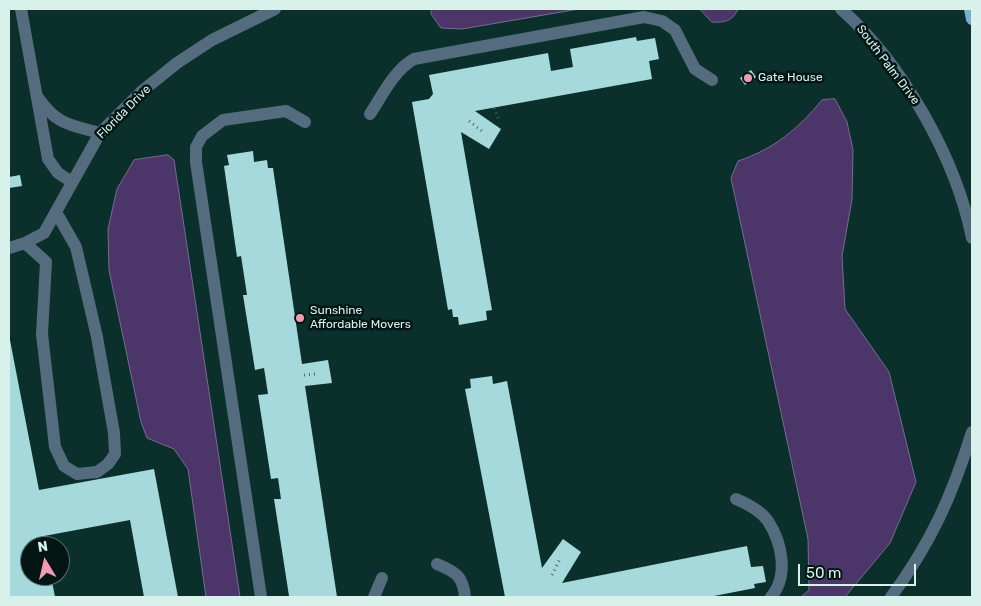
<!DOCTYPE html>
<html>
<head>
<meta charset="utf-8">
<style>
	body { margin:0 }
	#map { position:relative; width:981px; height:606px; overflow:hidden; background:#0b302b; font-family:Rubik,sans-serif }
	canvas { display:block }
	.frame { position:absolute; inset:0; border:10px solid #d8f1eb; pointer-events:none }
	.north { position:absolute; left:20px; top:536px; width:50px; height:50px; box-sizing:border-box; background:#031613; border:1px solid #586e69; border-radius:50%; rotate:351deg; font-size:14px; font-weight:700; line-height:20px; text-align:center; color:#d8f1eb }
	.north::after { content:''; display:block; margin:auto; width:18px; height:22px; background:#f19ab3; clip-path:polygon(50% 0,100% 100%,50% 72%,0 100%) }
	.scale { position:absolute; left:798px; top:564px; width:118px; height:22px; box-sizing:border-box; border:2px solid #d8f1eb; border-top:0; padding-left:6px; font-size:15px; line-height:18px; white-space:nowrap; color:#d8f1eb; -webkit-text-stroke:4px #031613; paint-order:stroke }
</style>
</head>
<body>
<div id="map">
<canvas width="981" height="606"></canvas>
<div class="frame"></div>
<div class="north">N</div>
<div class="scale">50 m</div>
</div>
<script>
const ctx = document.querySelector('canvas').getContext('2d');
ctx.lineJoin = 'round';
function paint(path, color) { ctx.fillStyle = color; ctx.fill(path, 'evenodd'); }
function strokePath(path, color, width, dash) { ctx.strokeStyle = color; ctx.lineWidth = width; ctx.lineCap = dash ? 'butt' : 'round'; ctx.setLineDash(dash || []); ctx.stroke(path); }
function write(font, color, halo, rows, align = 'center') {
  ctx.font = font + ' Rubik,sans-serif'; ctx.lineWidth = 5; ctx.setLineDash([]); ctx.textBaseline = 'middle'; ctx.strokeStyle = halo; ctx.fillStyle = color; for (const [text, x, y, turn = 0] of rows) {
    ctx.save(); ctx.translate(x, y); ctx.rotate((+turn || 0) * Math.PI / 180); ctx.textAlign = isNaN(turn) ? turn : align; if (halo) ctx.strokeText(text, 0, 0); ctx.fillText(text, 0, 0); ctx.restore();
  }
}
const water = new Path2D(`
	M 432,9 L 579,9 L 462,29 L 441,28 L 431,14 Z
	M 700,9 L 738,9 C 733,21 724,23 712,22 Z
	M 835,99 L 847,122 L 853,150 L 852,199 L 842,256 L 845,309 L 889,372 L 916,482 L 890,543 L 845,597 L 801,597 L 809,590 L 808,539 L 731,178 L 738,161 C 774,149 798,129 822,100 Z
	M 168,155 L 174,160 L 240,597 L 206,597 L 188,469 L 174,449 L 147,438 L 141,422 L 109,270 L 108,229 L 117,189 L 134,160 Z`);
const building = new Path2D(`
	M 636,37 L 637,41 L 655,38 L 659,59 L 649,61 L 652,79 L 475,111 L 501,129 L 489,149 L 461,132 L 492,310 L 486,311 L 487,320 L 459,325 L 458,317 L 453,317 L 452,309 L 448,310 L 412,102 L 429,99 L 433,94 L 429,75 L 548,53 L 551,71 L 573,67 L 570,49 Z
	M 751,70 L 756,77 L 745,85 L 740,78 Z
	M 253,151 L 254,162 L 267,160 L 268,168 L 273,168 L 302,364 L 328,360 L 332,383 L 305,386 L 337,597 L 289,596 L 274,499 L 281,499 L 278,478 L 271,479 L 258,395 L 268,394 L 264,368 L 255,370 L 243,295 L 247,295 L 241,256 L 237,257 L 224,166 L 229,165 L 227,155 Z
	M 20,175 L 22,186 L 9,188 L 9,177 Z
	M 9,335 L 39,490 L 154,469 L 178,597 L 144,597 L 130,520 L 44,536 L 46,546 L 30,546 L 30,576 L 51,576 L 55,597 L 9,597 Z
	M 492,376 L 493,384 L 507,381 L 542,568 L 563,539 L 581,552 L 562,583 L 747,546 L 751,567 L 763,566 L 766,582 L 754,584 L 755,588 L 709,597 L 505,597 L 465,389 L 471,388 L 470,379 Z`);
const path = new Path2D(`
	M 494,108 L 499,120
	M 469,121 L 482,131
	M 304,375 L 316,374
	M 552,575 L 561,557`);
const minor = new Path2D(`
	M 21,9 L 48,159 L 58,173 L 72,182
	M 841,9 C 902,63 956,158 972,238
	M 39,99 C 57,125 71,125 100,133
	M 370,114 C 382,96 394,70 414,59 L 644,17 L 662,21 L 675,30 L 695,69 L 712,80
	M 25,243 L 46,262 L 42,334 L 55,447 L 64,466 L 77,474 L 97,472 L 108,464 L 115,454 L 114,433 L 97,337 L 76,247 L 56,212
	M 9,248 L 25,243 L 44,233 L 100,133 L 141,92 L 177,63 L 212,40 L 275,9
	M 736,499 C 748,504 760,510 768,521 C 782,543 789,576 771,597
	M 437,564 C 456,572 463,576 465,597
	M 261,597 L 196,162 L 196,147 L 202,136 L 223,120 L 286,111 L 305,122
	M 374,597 L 382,578
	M 891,597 C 931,543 952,496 972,432`);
const major = new Path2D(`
	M 970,9 L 972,19`);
const markers = [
	[748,78,5,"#f19ab3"],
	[300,318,5,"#f19ab3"]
];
const streetNames = [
	["South Palm Drive",888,65,53],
	["Florida Drive",124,112,-45]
];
const poiNames = [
	["Gate House",758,78],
	["Sunshine",310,311],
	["Affordable Movers",310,325]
];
paint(water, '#4b3569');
strokePath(water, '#756d90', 1);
paint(building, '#a5d9dc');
strokePath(path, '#4b6c67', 3, [1, 4]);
strokePath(minor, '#546c7e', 12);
strokePath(major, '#7caed3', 12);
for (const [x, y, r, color] of markers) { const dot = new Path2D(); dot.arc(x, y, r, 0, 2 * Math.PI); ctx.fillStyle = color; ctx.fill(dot); strokePath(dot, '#031613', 2); }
write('12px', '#d8f1eb', '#031613', streetNames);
write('12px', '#d8f1eb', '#031613', poiNames, 'left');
</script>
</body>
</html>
